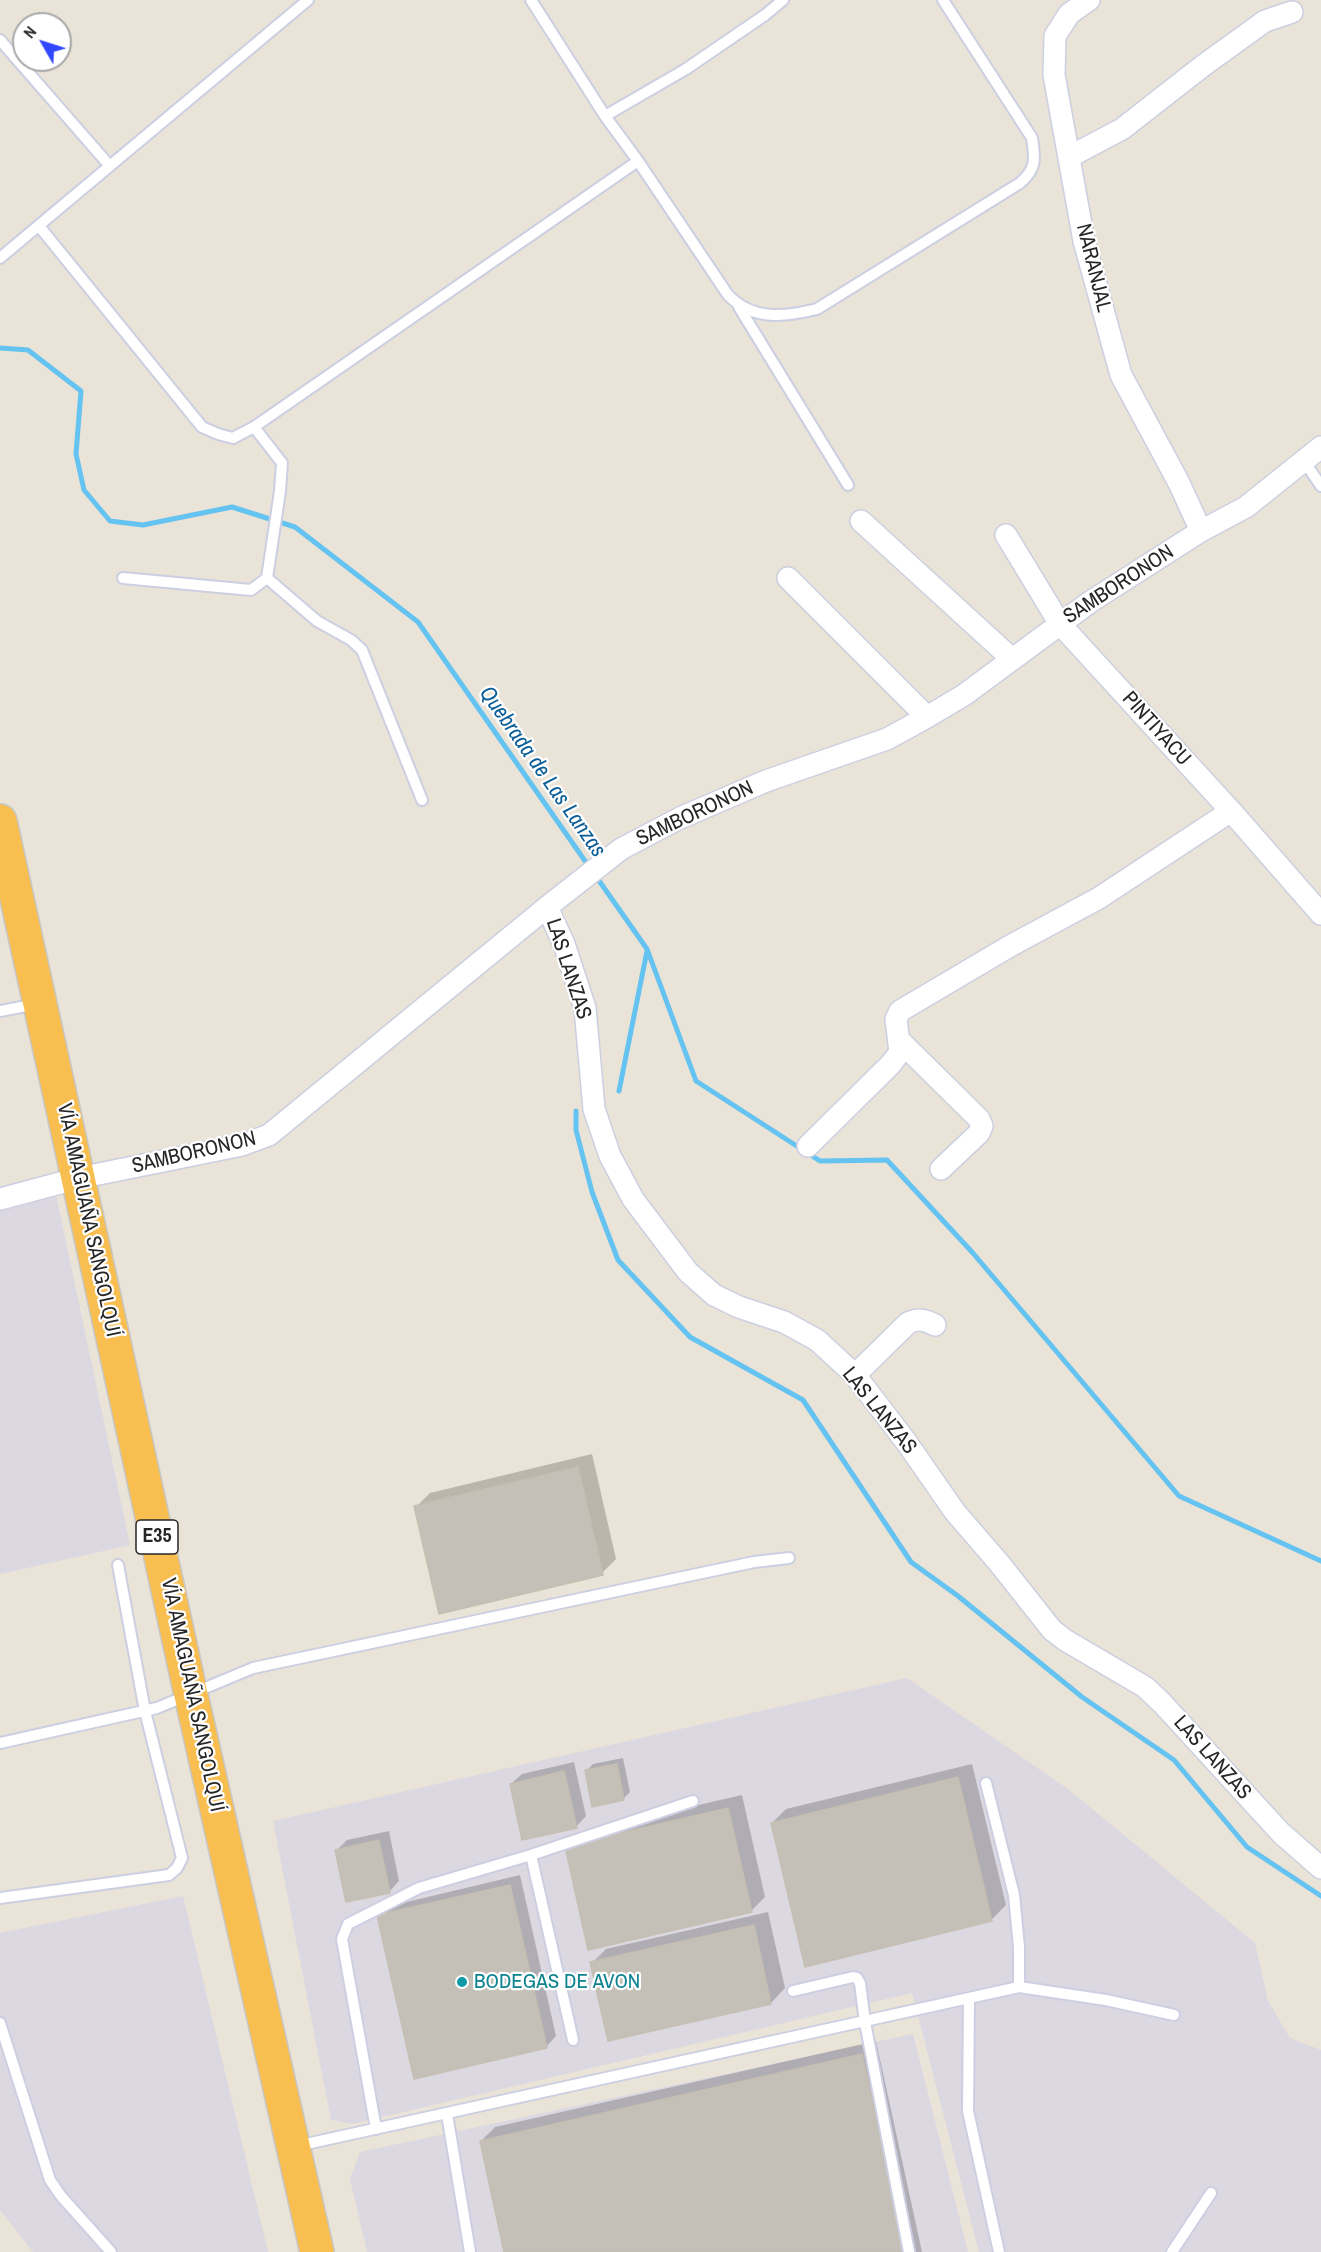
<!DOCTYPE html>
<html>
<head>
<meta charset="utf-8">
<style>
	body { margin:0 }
	#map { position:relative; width:1321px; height:2252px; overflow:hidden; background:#eae3d7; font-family:"Archivo Narrow",sans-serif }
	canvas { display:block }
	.north { position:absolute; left:12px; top:12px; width:60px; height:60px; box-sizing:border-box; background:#fff; border:2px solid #a8a8a8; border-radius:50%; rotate:309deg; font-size:16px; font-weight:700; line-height:24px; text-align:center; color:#262626 }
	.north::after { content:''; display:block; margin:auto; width:21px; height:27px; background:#3049fe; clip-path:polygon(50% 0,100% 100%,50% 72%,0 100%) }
</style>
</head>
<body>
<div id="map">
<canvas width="1321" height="2252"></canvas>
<div class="north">N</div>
</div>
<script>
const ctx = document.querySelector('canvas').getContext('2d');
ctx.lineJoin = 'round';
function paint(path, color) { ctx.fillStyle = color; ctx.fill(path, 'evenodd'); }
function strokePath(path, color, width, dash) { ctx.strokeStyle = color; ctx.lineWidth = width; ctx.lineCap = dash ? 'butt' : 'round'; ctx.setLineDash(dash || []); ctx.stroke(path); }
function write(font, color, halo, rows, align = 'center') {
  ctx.font = font + ' "Archivo Narrow",sans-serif'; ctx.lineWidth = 4.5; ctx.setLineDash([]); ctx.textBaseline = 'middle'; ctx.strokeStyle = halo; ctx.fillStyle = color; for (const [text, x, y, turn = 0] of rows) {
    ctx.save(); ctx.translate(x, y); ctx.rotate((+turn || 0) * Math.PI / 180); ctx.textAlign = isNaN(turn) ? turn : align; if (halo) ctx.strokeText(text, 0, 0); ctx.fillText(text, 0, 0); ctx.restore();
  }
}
const industrial = new Path2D(`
	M 56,1195 L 130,1545 L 0,1574 L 0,1208 Z
	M 907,1678 L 1068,1789 L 1255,1943 L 1268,2001 L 1290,2038 L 1321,2050 L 1321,2252 L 979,2252 L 912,1993 L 352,2124 L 331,2120 L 273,1821 Z
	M 183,1896 L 268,2252 L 33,2252 L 0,2210 L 0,1933 Z
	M 913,2034 L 968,2252 L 367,2252 L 350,2179 L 360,2152 Z`);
const shadow = new Path2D(`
	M 592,1454 L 616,1559 L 602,1573 L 416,1507 L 430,1493 Z
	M 623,1758 L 630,1792 L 623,1799 L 586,1771 L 593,1764 Z
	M 574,1762 L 586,1816 L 576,1827 L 511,1784 L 522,1774 Z
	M 972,1764 L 1006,1905 L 992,1919 L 772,1823 L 786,1809 Z
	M 742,1795 L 765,1897 L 751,1911 L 567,1847 L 581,1832 Z
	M 389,1831 L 399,1881 L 389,1892 L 337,1850 L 347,1840 Z
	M 520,1875 L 556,2036 L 546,2047 L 379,1916 L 390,1906 Z
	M 768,1912 L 785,1988 L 771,2003 L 592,1963 L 606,1949 Z
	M 876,2041 L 922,2252 L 505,2252 L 481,2141 L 495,2127 Z`);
const stream = new Path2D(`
	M 0,348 L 28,350 L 81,391 L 76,454 L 84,490 L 110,521 L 143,525 L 232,507 L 295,527 L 418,622 L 590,868
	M 595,875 L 647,949 L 696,1081 L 820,1161 L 887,1160 L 972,1252 L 1179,1496 L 1321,1561
	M 619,1091 L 647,951
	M 576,1111 L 576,1130 L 592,1192 L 618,1260 L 690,1337 L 803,1400 L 911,1562 L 958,1596 L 1082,1697 L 1174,1760 L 1247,1847 L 1321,1896`);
const building = new Path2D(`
	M 578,1467 L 603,1575 L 439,1614 L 414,1506 Z
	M 617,1764 L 624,1800 L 592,1807 L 585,1770 Z
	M 564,1771 L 577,1828 L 522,1840 L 510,1784 Z
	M 958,1777 L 992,1921 L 805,1967 L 771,1823 Z
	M 728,1808 L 752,1912 L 588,1950 L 565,1846 Z
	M 379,1840 L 390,1893 L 346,1902 L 335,1850 Z
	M 510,1885 L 547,2048 L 414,2079 L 377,1915 Z
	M 754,1925 L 771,2004 L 608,2041 L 590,1962 Z
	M 862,2054 L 905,2252 L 504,2252 L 480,2141 Z`);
const service = new Path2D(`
	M 531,0 L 605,116 L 638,161
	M 0,40 L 109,165
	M 605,116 L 686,69 L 765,15 L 783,0
	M 39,226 L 202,427 L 218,434 L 233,438 L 254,427 L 638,161 L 728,295 C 753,321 785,317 817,309 L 1020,183 C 1037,168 1035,159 1032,138 L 943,0
	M 0,258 L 308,0
	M 739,307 L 848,485
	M 1304,461 L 1321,486
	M 123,578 L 251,590 L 267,578 L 280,491 L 282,463 L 254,427
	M 267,578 L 317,621 L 351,640 L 362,650 L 422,800
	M 0,1011 L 37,1004
	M 0,1743 L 157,1708 L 253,1668 L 754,1562 L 789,1558
	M 986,1783 L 1014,1895 L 1019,1947 L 1019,1987
	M 531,1855 L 573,2040
	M 0,1898 L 169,1875 L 177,1868 L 182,1858 L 145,1711 L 118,1565
	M 793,1991 L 853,1977 L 857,1978 L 860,1983 L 865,2022 L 909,2252
	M 969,1999 L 968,2111 L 999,2252
	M 0,2023 L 50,2180 L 61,2196 L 111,2252
	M 447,2114 L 470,2252
	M 376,2129 L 342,1939 L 348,1924 L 419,1888 L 531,1855 L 693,1801
	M 297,2146 L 1019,1987 L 1106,2000 L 1174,2015
	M 1172,2252 L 1211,2193`);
const minor = new Path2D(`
	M 1089,0 L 1069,14 L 1055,36 L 1054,75 L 1084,241 L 1121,375 L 1179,483 L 1201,531
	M 1069,157 L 1122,129 L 1204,65 L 1265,21 L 1292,12
	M 861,521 L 1012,659
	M 1006,535 L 1060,624 L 1231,811 L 1321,914
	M 788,578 L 927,717
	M 547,907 L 564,944 L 585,1008 L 594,1109 L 610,1156 L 633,1199 L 688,1272 L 714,1295 L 739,1307 L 784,1322 L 817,1340 L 855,1375 L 907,1443 L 955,1512 L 999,1563 L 1052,1630 L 1065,1640 L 1145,1687 L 1162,1703 L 1281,1833 L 1321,1868
	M 899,1040 L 979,1119 L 982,1126 L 979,1133 L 941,1169
	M 808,1146 L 891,1064 L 900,1052 L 896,1019 L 900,1011 L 1010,946 L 1099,898 L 1231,811
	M 0,1199 L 79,1178 L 242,1145 L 269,1135 L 547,907 L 621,849 L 680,818 L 766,781 L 887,739 L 927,717 L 964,695 L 1090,602 L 1201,531 L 1246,507 L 1321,447
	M 855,1375 L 908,1323 C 919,1318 925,1320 935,1325`);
const trunk = new Path2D(`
	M 0,821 L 191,1695 L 317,2252`);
const markers = [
	[462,1982,6,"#0f9aa8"]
];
const shields = [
	[157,1537,42]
];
const shieldNames = [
	["E35",157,1537]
];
const streetNames = [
	["NARANJAL",1093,268,76],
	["SAMBORONON",1119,585,-33],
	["PINTIYACU",1156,729,48],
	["SAMBORONON",695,814,-25],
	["LAS LANZAS",568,969,72],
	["SAMBORONON",194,1153,-13],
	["VÍA AMAGUAÑA SANGOLQUÍ",88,1220,78],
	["LAS LANZAS",879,1411,51],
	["VÍA AMAGUAÑA SANGOLQUÍ",192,1695,78],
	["LAS LANZAS",1212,1758,48]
];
const cultureNames = [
	["BODEGAS DE AVON",474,1982]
];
const waterNames = [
	["Quebrada de Las Lanzas",542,772,55]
];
paint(industrial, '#dbd8e2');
paint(shadow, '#0003');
strokePath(stream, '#65c3f1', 5);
paint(building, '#c5c0b7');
strokePath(building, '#c5bfb1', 1.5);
strokePath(service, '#cccfe1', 14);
strokePath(minor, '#cccfe1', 24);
strokePath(trunk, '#c7c7c7', 36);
strokePath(service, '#fff', 10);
strokePath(minor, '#fff', 21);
strokePath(trunk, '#f9be50', 33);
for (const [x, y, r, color] of markers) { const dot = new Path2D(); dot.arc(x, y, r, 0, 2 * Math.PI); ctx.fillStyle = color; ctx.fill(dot); strokePath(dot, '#fff', 2); }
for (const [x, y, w] of shields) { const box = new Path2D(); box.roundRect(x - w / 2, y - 17, w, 34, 4.5); ctx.fillStyle = '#fff'; ctx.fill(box); strokePath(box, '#262626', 1.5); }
write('bold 20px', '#262626', null, shieldNames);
write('21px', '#262626', '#fff', streetNames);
write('21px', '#0d838f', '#fff', cultureNames, 'left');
write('italic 22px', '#0a5d97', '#fff', waterNames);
</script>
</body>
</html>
